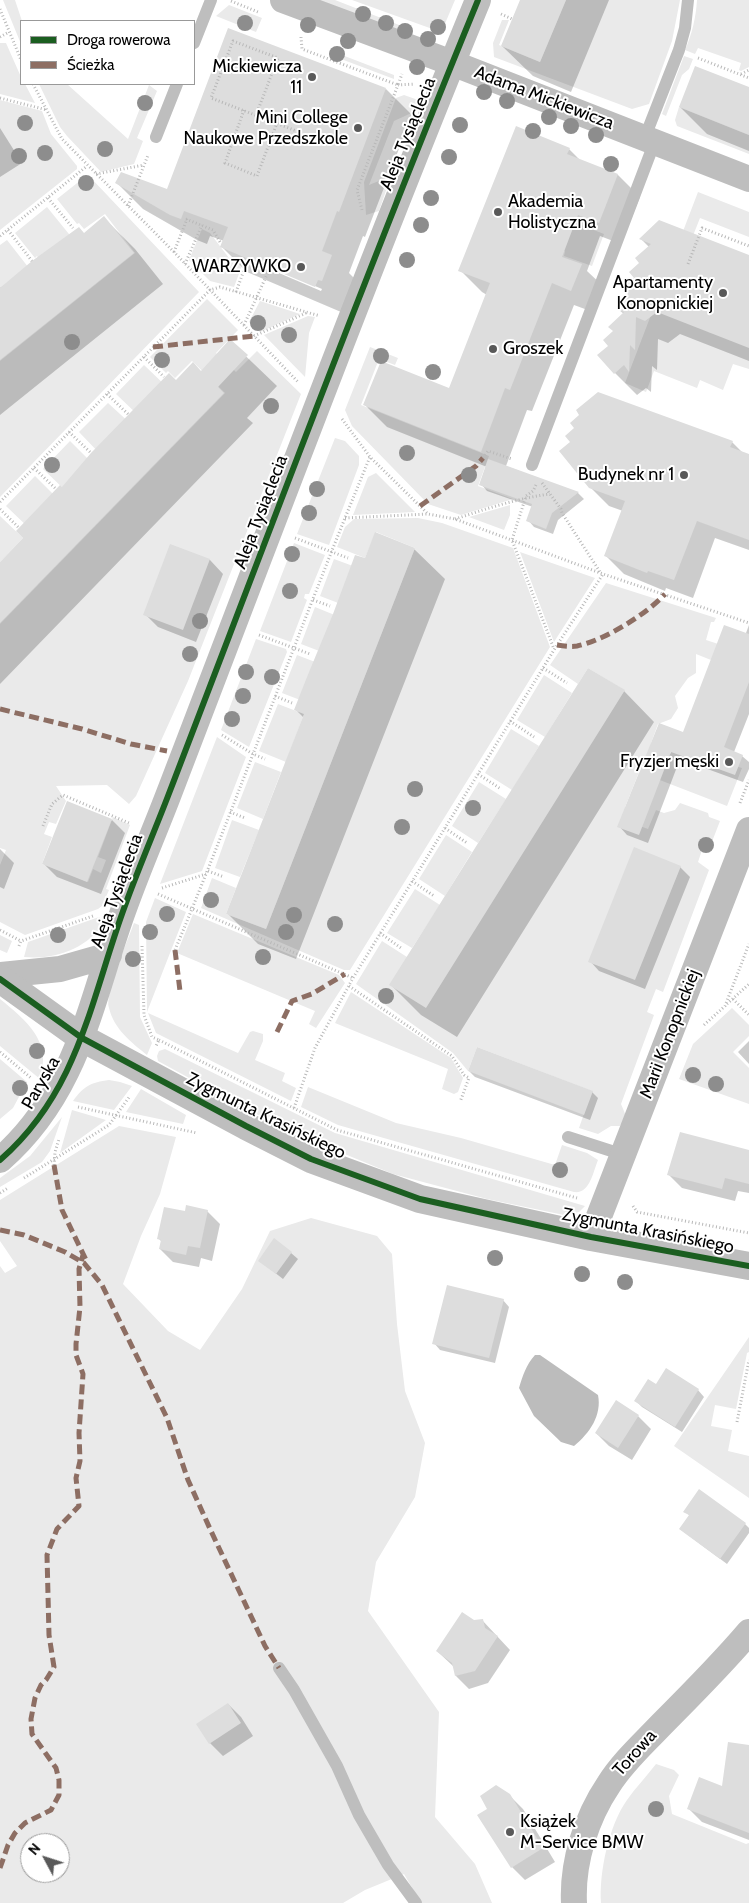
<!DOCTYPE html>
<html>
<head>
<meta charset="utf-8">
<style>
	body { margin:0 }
	#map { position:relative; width:749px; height:1903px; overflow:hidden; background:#fff; font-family:Cabin,sans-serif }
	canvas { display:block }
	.legend { position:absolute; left:20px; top:20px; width:175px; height:65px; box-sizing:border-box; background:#fff; border:1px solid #999; margin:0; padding:6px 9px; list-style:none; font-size:15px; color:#000 }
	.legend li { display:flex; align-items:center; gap:10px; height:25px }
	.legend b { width:25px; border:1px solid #999 }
	.north { position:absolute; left:20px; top:1833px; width:50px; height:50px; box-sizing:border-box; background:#fff; border:1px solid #999; border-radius:50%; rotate:310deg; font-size:14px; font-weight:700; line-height:20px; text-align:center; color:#000 }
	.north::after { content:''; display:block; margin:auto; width:18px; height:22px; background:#595959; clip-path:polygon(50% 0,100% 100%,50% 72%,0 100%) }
</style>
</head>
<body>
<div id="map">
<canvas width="749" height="1903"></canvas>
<ul class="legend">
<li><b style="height:6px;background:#1b5e20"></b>Droga rowerowa</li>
<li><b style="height:6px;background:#8d6e63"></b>Ścieżka</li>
</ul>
<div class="north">N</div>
</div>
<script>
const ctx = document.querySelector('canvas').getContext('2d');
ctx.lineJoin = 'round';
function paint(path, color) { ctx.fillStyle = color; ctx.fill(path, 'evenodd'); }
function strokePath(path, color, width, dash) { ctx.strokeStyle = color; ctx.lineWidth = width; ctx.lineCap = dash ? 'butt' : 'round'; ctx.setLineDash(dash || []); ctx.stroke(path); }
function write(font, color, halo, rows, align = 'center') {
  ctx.font = font + ' Cabin,sans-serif'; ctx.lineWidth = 4; ctx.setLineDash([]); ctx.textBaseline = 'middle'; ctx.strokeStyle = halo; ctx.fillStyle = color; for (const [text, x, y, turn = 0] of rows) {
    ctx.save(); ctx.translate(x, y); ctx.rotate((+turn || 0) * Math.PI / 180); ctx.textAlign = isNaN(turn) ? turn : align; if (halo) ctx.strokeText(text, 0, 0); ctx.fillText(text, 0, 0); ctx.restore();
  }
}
const green = new Path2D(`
	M 3,0 L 15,0 L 22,21 L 21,44 Z
	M 317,0 L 335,0 L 412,30 L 410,36 Z
	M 352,0 L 455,0 L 444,26 L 438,31 Z
	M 566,0 L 680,0 L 672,41 L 649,104 L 632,109 L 494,57 L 493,43 L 502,20 L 509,20 L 499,45 L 540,62 Z
	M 697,0 L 749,0 L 749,67 L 741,71 L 739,70 L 741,63 L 698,48 L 695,54 L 685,50 C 692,34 696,17 697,0 Z
	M 229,5 L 262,18 L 256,32 L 216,16 Z
	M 0,43 L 6,43 L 21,77 L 21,84 L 25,84 L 35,103 L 0,94 Z
	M 333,48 L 343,52 L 342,55 L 394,75 L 394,79 L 333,56 Z
	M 684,56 L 693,59 L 689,69 L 682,75 L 666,116 L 662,114 Z
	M 39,84 L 67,84 L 128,139 L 149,85 L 157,91 L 137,138 L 143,141 L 134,164 L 101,172 L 67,136 L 60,127 Z
	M 404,95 L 421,101 L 418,110 L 394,121 L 369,185 L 391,176 L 379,211 L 366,215 L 364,182 L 396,98 Z
	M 0,100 L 42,111 L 51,134 L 77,166 L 77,169 L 0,230 Z
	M 679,107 L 749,135 L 749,154 L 677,126 L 675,120 Z
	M 86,176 L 90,177 L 199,292 L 0,497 L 0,361 L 135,253 L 105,214 L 84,229 L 79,223 L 77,224 L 57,199 Z
	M 698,192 L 749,212 L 749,237 L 700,218 L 681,266 L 708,332 L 749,344 L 749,369 L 733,364 L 723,390 L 700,380 L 697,388 L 654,371 L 646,392 L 625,383 Z
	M 47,207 L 73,239 L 42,263 L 37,256 L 35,258 L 15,233 Z
	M 556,215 L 604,234 L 592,266 L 564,256 L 565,251 L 545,243 Z
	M 202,229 L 210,233 L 229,258 L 243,263 L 234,287 L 210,281 L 189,260 Z
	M 7,240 L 32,272 L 0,294 L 0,245 Z
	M 207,299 L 238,330 L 216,353 L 236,372 L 257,351 L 301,394 L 188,681 L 136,796 L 129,804 L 107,785 L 56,786 L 66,801 L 56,824 L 49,822 L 44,834 L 52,837 L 42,864 L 88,882 L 93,869 L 101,873 L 106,860 L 98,857 L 113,817 L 130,825 L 106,889 L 109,890 L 102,906 L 98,909 L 25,935 L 0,922 L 0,865 L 6,850 L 0,848 L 0,624 L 225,393 L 192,361 L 175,378 L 168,371 L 166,373 L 150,357 Z
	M 260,301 L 300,314 L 260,332 L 249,322 Z
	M 308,316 L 315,317 L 309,333 L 305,377 L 264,335 Z
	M 370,347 L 398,358 L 395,365 L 379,359 L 361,405 L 489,456 L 478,486 L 513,499 L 461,515 L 428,504 L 352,426 L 345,410 Z
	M 144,365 L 168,388 L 140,417 L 116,394 Z
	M 108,403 L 132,425 L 102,456 L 79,432 Z
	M 335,438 L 345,441 L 359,456 L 359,465 L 329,545 L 297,534 Z
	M 70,441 L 94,465 L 67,492 L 43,469 Z
	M 376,473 L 415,512 L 353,515 L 368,477 Z
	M 35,476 L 59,500 L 31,530 L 6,506 Z
	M 510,505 L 510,515 L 504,530 L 469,517 Z
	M 0,516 L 23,538 L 0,562 Z
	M 418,518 L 442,523 L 513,548 L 550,647 L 350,970 L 344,970 L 201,908 L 212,878 L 236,888 L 226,914 L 266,929 L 415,548 L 376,532 L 365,558 L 337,547 L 345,527 L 354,519 Z
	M 294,543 L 325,555 L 309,594 L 305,594 L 304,598 L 307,600 L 291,642 L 260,631 Z
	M 520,552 L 595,578 L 554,642 Z
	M 334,559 L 361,569 L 346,606 L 320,596 Z
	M 606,583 L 716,618 L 714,622 L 711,622 L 706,640 L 749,654 L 711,660 L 696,654 L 696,673 L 688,678 L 675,696 L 678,708 L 671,719 L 658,724 L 651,743 L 742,768 L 727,806 L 639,772 L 625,807 L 637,825 L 648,829 L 656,810 L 664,813 L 675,810 L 680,803 L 708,813 L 709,817 L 720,821 L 708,852 L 702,850 L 698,862 L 709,870 L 663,992 L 656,989 L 647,1012 L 654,1015 L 621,1104 L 626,1116 L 620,1126 L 611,1126 L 598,1134 L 579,1128 L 592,1091 L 477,1047 L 468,1071 L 453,1053 L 356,984 L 382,941 L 407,957 L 624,690 L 588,668 L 578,684 L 550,665 Z
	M 315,607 L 342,618 L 327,654 L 301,644 Z
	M 256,639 L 286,649 L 287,652 L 249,747 L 221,730 Z
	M 297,655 L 323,665 L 308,703 L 282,693 Z
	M 544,675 L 572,693 L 545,737 L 517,720 Z
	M 278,704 L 304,714 L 286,762 L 259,751 Z
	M 511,729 L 539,746 L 512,790 L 485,773 Z
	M 217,737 L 246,757 L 202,871 L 160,884 Z
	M 255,762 L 281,772 L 263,819 L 237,808 Z
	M 479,782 L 506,799 L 478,843 L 452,826 Z
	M 232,820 L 259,830 L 240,877 L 215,868 Z
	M 446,835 L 472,852 L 445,896 L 419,879 Z
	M 415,889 L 440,905 L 412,948 L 387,933 Z
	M 155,898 L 186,912 L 147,1012 L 146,922 Z
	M 193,914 L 339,975 L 345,983 L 316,1028 L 309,1024 L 315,1011 L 177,953 Z
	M 99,917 L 105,922 C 86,949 56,960 24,957 L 28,942 Z
	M 134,923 L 139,925 L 140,1017 L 152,1043 L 147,1055 C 131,1042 114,1029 109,1008 C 104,994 128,940 134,923 Z
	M 0,935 L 12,941 L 7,953 L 0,950 Z
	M 351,992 L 451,1058 L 463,1078 L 458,1092 L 454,1094 L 442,1089 L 448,1069 L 335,1023 Z
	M 0,999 C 27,1021 52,1041 40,1079 L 0,1046 Z
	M 732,1008 L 749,1025 L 749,1036 L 733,1052 L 749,1068 L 749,1104 L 679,1079 L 693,1044 Z
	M 148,1013 L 238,1053 L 250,1032 L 253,1031 L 263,1034 L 263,1041 L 255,1060 L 285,1073 L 282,1081 L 296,1088 L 291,1101 L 156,1033 Z
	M 165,1049 L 335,1133 L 585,1206 L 579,1212 L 564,1215 L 487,1199 L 393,1174 L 306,1138 L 246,1109 L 158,1061 L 157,1056 L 159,1051 Z
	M 0,1059 L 27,1082 L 13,1108 L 0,1119 Z
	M 109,1080 L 120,1082 L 132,1086 L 114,1110 L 73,1101 C 83,1087 91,1082 109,1080 Z
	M 308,1087 L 396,1123 L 461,1138 L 555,1165 L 562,1145 L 587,1153 L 598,1160 C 593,1172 590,1194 574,1192 L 338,1125 L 301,1107 Z
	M 141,1089 L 186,1115 L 183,1124 L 126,1112 Z
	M 72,1110 L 106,1120 L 60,1153 Z
	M 62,1117 L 50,1151 L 42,1162 L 0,1187 L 0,1178 L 30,1156 Z
	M 119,1126 L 176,1137 L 160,1194 L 141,1236 L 123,1284 L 168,1331 L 200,1350 L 242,1289 L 270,1231 L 311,1218 L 377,1236 L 392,1254 L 397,1324 L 405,1391 L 425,1443 L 415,1497 L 376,1562 L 368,1611 L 439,1712 L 435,1817 L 475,1864 L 492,1903 L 421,1903 L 404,1874 L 365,1890 L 343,1903 L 0,1903 L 0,1266 L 5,1273 L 17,1266 L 0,1241 L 0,1200 ZM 30,1843 L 60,1843 L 60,1873 L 30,1873 Z
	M 749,1337 L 749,1352 L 747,1353 L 736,1409 L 715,1405 L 711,1426 L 732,1430 L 728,1451 L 749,1456 L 749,1498 L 674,1446 Z
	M 656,1764 L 674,1770 L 679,1775 L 669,1796 L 672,1814 L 746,1844 L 749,1843 L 749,1903 L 601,1903 C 599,1872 609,1825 627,1800 C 636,1787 647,1776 656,1764 Z`);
const water = new Path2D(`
	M 535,1355 L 540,1355 L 598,1395 C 602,1415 590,1433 574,1446 L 561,1442 L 534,1416 L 519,1388 C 523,1375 526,1365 535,1355 Z`);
const shadow = new Path2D(`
	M 521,0 L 609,0 L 571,92 L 533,76 L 502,46 Z
	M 749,88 L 749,151 L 707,134 L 680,107 Z
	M 386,89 L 412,115 L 365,237 L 363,236 L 349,273 L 358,282 L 341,312 L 247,272 L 221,246 L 224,241 L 210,236 L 207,244 L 197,240 L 143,209 L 117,183 L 168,191 ZM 251,259 L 322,289 L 321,291 L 251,261 Z
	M 0,128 L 22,163 L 0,177 Z
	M 569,149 L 581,161 L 618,175 L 640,197 L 621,244 L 600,236 L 587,271 L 604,287 L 593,312 L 574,305 L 532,411 L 527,410 L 506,466 L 578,493 L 584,499 L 558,520 L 553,534 L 534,527 L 528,520 L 533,507 L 487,491 L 481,484 L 487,467 L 387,427 L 365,405 L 450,390 L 487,295 L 482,292 L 460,270 Z
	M 104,218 L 135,249 L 163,284 L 0,415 L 0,288 L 84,234 Z
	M 641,239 L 749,256 L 749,361 L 680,334 L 668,343 L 658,339 L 657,370 L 652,366 L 651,392 L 646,388 L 637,395 L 615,373 L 610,346 L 614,331 L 624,314 L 619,310 L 625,305 L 649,247 Z
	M 230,341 L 277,386 L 247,418 L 253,423 L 0,684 L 0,564 L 25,538 L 62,489 L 176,382 L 201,372 Z
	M 732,442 L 744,454 L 749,456 L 749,550 L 715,538 L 693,598 L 666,588 L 665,591 L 624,574 L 606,556 L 623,511 L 609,506 L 590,487 Z
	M 171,545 L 210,560 L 223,574 L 196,642 L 158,627 L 145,614 Z
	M 414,549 L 445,579 L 296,959 L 258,944 L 227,913 L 304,718 L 296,710 L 366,560 Z
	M 749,625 L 749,714 L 734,752 L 742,756 L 749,762 L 749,769 L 743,782 L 680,759 L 648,843 L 627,835 L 619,826 L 684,734 L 746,633 Z
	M 624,691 L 654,722 L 457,1037 L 421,1015 L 391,985 Z
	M 112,820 L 125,833 L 101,894 L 57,877 L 44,864 Z
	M 0,849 L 14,863 L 4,889 L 0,887 Z
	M 680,867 L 690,877 L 645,989 L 599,971 L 590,961 Z
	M 749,1041 L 749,1064 L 738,1052 Z
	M 469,1071 L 592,1092 L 598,1098 L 590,1120 L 475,1077 Z
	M 749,1151 L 749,1193 L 738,1191 L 735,1201 L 682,1188 L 669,1175 Z
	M 207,1211 L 220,1224 L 212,1261 L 201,1258 L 199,1267 L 173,1262 L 160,1249 L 162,1242 L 159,1239 L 186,1213 Z
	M 291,1253 L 298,1259 L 283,1279 L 260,1261 Z
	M 503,1300 L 509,1307 L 495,1363 L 440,1350 L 434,1343 Z
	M 656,1386 L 698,1390 L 704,1397 L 682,1432 L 642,1407 L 636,1401 Z
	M 638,1416 L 651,1429 L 632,1460 L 609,1446 L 596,1433 Z
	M 685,1511 L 745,1524 L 749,1528 L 749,1533 L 727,1564 L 680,1529 L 690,1516 Z
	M 482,1620 L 510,1650 L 488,1683 L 469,1689 L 456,1676 L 454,1667 L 437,1651 L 474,1622 Z
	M 228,1704 L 241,1717 L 253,1736 L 223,1756 L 210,1743 L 198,1725 Z
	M 749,1746 L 749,1840 L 702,1822 L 689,1809 L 723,1787 Z
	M 509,1795 L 523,1809 L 555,1862 L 525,1880 L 512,1867 L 479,1815 Z`);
const building = new Path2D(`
	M 520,0 L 566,0 L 540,62 L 501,46 Z
	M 228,28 L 386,88 L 339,212 L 337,211 L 322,251 L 332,255 L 322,281 L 318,280 L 315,287 L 220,247 L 228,227 L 184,211 L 181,219 L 170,215 L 115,183 L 121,172 L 167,189 Z
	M 695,66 L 749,87 L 749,135 L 679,107 Z
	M 516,126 L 570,148 L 567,154 L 618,174 L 599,223 L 578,215 L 562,257 L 582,264 L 571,291 L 552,283 L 510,390 L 505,388 L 481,452 L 363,405 L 381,361 L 449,388 L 490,283 L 458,271 Z
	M 104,216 L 134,253 L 0,360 L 0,288 L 32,261 L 79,227 L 84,233 Z
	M 659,220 L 749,255 L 749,348 L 657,312 L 645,321 L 636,317 L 635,350 L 630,345 L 629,372 L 624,365 L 614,374 L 597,355 L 608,346 L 603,340 L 613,331 L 608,327 L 624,312 L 618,310 L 624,304 L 619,299 L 628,291 L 624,286 L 634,278 L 629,272 L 639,263 L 635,258 L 651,244 L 639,239 Z
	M 230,339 L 248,355 L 218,387 L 224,393 L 0,623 L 0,562 L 23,538 L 16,531 L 60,485 L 62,487 L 91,453 L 169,373 L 176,380 L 193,362 L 201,371 Z
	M 598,392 L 733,441 L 730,447 L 749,454 L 749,540 L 697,521 L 674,580 L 648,571 L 647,573 L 604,556 L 625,501 L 589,488 L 559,451 L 570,442 L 565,436 L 574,428 L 570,423 L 579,415 L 576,410 Z
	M 488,459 L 579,492 L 552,513 L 546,529 L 526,521 L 532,504 L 479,485 Z
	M 375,532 L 415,548 L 266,929 L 226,914 L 304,714 L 294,710 L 307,677 L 333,614 L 355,555 L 365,558 Z
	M 170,544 L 210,559 L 183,630 L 143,615 Z
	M 724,625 L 749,634 L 749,682 L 724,747 L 743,755 L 735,775 L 671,752 L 639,835 L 617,827 L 659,723 L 683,732 Z
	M 588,668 L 625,690 L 426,1008 L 389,985 Z
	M 67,801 L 112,819 L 87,882 L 42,864 Z
	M 634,847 L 681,866 L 635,980 L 588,962 Z
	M 477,1047 L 593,1091 L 584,1115 L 468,1071 Z
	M 680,1132 L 749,1150 L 749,1184 L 725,1178 L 722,1189 L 667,1175 Z
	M 186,1205 L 208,1210 L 200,1248 L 188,1246 L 186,1255 L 159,1249 L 161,1240 L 157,1239 L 164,1207 L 185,1211 Z
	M 274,1238 L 292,1252 L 276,1274 L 258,1261 Z
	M 447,1285 L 504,1299 L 489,1358 L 432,1344 Z
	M 666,1368 L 699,1389 L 675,1427 L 634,1401 L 648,1379 L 656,1384 Z
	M 616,1400 L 639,1415 L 618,1448 L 595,1433 Z
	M 699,1489 L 746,1523 L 720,1559 L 679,1529 L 689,1515 L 683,1512 Z
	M 462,1612 L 474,1620 L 483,1619 L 485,1628 L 498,1636 L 475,1671 L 455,1676 L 452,1663 L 436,1651 Z
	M 228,1703 L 241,1723 L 209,1744 L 196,1724 Z
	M 728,1742 L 749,1745 L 749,1833 L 687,1809 L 699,1777 L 722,1786 Z
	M 496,1785 L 510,1794 L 543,1848 L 511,1868 L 477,1815 L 487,1809 L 480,1796 Z`);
const path = new Path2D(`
	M 231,1 L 258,12
	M 0,9 L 21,60
	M 501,14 L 512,19
	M 0,37 L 9,32
	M 301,37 L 302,49 L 398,85 L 402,74
	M 698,58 L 749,78
	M 741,74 L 749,70
	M 33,84 L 62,139 L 174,252 L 298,382
	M 0,98 L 47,110
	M 244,110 L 225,163 L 257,176 L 277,123
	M 256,115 L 278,58 L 233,41 L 211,98 L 299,132
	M 96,174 L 144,165
	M 48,198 L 73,228
	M 128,206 L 148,155
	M 362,210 L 357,190 L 398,85 L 415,84
	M 186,219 L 213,230 L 220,242
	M 8,230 L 32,261
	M 0,236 L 87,166
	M 174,252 L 187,219
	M 185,264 L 202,225
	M 688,264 L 702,228 L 749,246
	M 236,292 L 247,262
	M 244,325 L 270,268
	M 254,336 L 306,313
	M 144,357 L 164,377
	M 107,394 L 128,414
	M 342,419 L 370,457 L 428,514 L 455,519 L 603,574 L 749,623
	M 69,432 L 91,453
	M 483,458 L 488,451 L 512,459
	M 34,468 L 56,489
	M 542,483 L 561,509 L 562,513 L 600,572
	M 536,485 L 533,491 L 526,496 L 512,540 L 554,649
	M 0,502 L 210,290 L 220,287 L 320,316
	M 0,509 L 19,528
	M 345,518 L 428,514
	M 455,519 C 486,509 518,498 550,494
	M 295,538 L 348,558
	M 313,600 L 330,606
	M 259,635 L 310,654
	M 543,668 L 567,683
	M 275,696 L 292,703
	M 510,721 L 534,737
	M 222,735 L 253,754 L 265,759
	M 478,774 L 501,789
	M 740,803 L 749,780
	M 230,812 L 245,818
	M 43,826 L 52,804 L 63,795 L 129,823
	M 445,828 L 467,843
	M 208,871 L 224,877
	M 412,881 L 434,896
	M 162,888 L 206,874
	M 158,894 L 353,978
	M 0,930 L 21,941
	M 380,933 L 401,948
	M 19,946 L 21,941 L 93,916
	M 142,946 L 144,1015 L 152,1037 L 159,1040 L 156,1046
	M 175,950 C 243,787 302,620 370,457
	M 349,986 L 452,1056 L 464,1075 L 469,1078 L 460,1102
	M 733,999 L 749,1015
	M 727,1004 L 749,984
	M 704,1025 L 725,1006 L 749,944
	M 159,1040 L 337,1130 L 577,1198
	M 0,1052 L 31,1078
	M 78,1107 L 197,1133
	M 294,1108 L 315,1048 L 353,978 L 554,650 L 603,574
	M 54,1165 L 55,1152 L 59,1139
	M 24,1178 L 109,1125 L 130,1096
	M 0,1193 L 8,1188
	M 633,1206 L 637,1212 L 749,1233
	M 737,1422 L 749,1360`);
const service = new Path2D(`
	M 194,43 L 211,0
	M 156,137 L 177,84
	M 645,137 L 679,50 L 685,28 L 688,0
	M 532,465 L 655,141
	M 568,1137 L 624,1155
	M 279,1668 L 294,1690 L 337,1766 L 359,1815 L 388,1865 L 416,1903`);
const minor = new Path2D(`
	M 283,0 L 452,63 L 749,179
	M 0,975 L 60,969 L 109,955
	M 0,1160 C 77,1093 90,1004 122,914 C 136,874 153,835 168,796 C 270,530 370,263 478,0
	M 591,1237 L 749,830
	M 574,1903 C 572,1862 586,1818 609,1784 C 623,1762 642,1745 660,1726 C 690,1696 721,1665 749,1632`);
const tertiary = new Path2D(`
	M 0,979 L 82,1038 L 246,1126 L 311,1159 L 420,1199 L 591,1237 L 749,1266`);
const quiet = new Path2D(`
	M 153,347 L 254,336
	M 420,506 L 476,466 L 483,458
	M 557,645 C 563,646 571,647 577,646 C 603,641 647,614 665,594
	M 0,709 L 82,729 L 131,744 L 167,751
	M 175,950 L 180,991
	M 277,1032 L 292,1001 L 312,994 L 345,974
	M 54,1165 L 62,1210 L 86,1260
	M 0,1230 L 24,1235 L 65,1252 L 84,1263 L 102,1285 L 167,1418 L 188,1480 L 211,1531 L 265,1646 L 279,1668
	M 0,1868 L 8,1845 L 15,1833 L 25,1823 L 51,1810 L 59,1795 L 59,1780 L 56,1768 L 32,1734 L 31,1719 L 35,1698 L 41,1685 L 46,1680 L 54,1667 L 49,1635 L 47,1555 L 57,1529 L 79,1506 L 76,1478 L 80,1461 L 79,1433 L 83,1374 L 76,1355 L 76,1344 L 80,1307 L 79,1269 L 83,1255`);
const cycleway = new Path2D(`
	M 0,979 L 82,1038 L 246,1126 L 311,1159 L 420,1199 L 591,1237 L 749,1266
	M 0,1160 C 77,1093 90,1004 122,914 C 136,874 153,835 168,796 C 270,530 370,263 478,0`);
const trees = [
	[363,14],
	[245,23],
	[386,23],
	[308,25],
	[438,27],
	[405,31],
	[428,39],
	[348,41],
	[337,54],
	[417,67],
	[484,92],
	[507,101],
	[145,103],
	[549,117],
	[25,123],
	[460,125],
	[571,126],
	[533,131],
	[596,135],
	[105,149],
	[45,153],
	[19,156],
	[449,157],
	[611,164],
	[86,183],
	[431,198],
	[421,225],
	[407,260],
	[258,323],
	[289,335],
	[72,342],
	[381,356],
	[162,360],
	[433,372],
	[271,406],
	[407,453],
	[52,465],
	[469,475],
	[317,489],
	[309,513],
	[292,554],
	[290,591],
	[200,621],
	[190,654],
	[246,672],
	[272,677],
	[243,696],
	[232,719],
	[415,789],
	[473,808],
	[402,827],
	[706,845],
	[211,900],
	[167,914],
	[294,915],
	[335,924],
	[150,932],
	[286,932],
	[58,935],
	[263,957],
	[133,959],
	[386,996],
	[37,1051],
	[693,1075],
	[716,1084],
	[20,1088],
	[560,1170],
	[495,1258],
	[582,1274],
	[625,1282],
	[656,1809]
];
const markers = [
	[312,77,5,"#595959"],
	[358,128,5,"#595959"],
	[498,212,5,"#595959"],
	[301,267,5,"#595959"],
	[723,293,5,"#595959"],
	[493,349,5,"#595959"],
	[684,475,5,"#595959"],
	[729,762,5,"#595959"],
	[510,1832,5,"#595959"]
];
const poiNames = [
	["Mickiewicza",302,67],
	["11",302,88],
	["Mini College",348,118],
	["Naukowe Przedszkole",348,139],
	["Akademia",508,202,"left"],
	["Holistyczna",508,223,"left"],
	["WARZYWKO",291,267],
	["Apartamenty",713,283],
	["Konopnickiej",713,304],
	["Groszek",503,349,"left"],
	["Budynek nr 1",674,475],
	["Fryzjer męski",719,762],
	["Książek",520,1822,"left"],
	["M-Service BMW",520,1843,"left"]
];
const streetNames = [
	["Adama Mickiewicza",544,98,21],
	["Aleja Tysiąclecia",408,134,-68],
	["Aleja Tysiąclecia",261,512,-69],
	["Aleja Tysiąclecia",117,891,-70],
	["Marii Konopnickiej",670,1034,-69],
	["Paryska",41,1083,-60],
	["Zygmunta Krasińskiego",266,1116,26],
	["Zygmunta Krasińskiego",648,1231,11],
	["Torowa",635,1753,-48]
];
paint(green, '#eaeaea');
paint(water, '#bcbcbc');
paint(shadow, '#0003');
paint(building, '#ddd');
strokePath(path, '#b8b8b8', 3, [1, 2.5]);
strokePath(service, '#bebebe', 12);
strokePath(minor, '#bebebe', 26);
strokePath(tertiary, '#bebebe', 28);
strokePath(quiet, '#8d6e63', 5, [10, 5]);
strokePath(cycleway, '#1b5e20', 6);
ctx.fillStyle = '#8d8d8d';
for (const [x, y] of trees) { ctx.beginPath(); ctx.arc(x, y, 8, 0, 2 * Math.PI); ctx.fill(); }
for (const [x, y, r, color] of markers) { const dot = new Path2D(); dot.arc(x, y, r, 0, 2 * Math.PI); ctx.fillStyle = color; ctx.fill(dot); strokePath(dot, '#fff', 2); }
write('18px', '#000', '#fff', poiNames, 'right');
write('18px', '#000', '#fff', streetNames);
</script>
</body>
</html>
